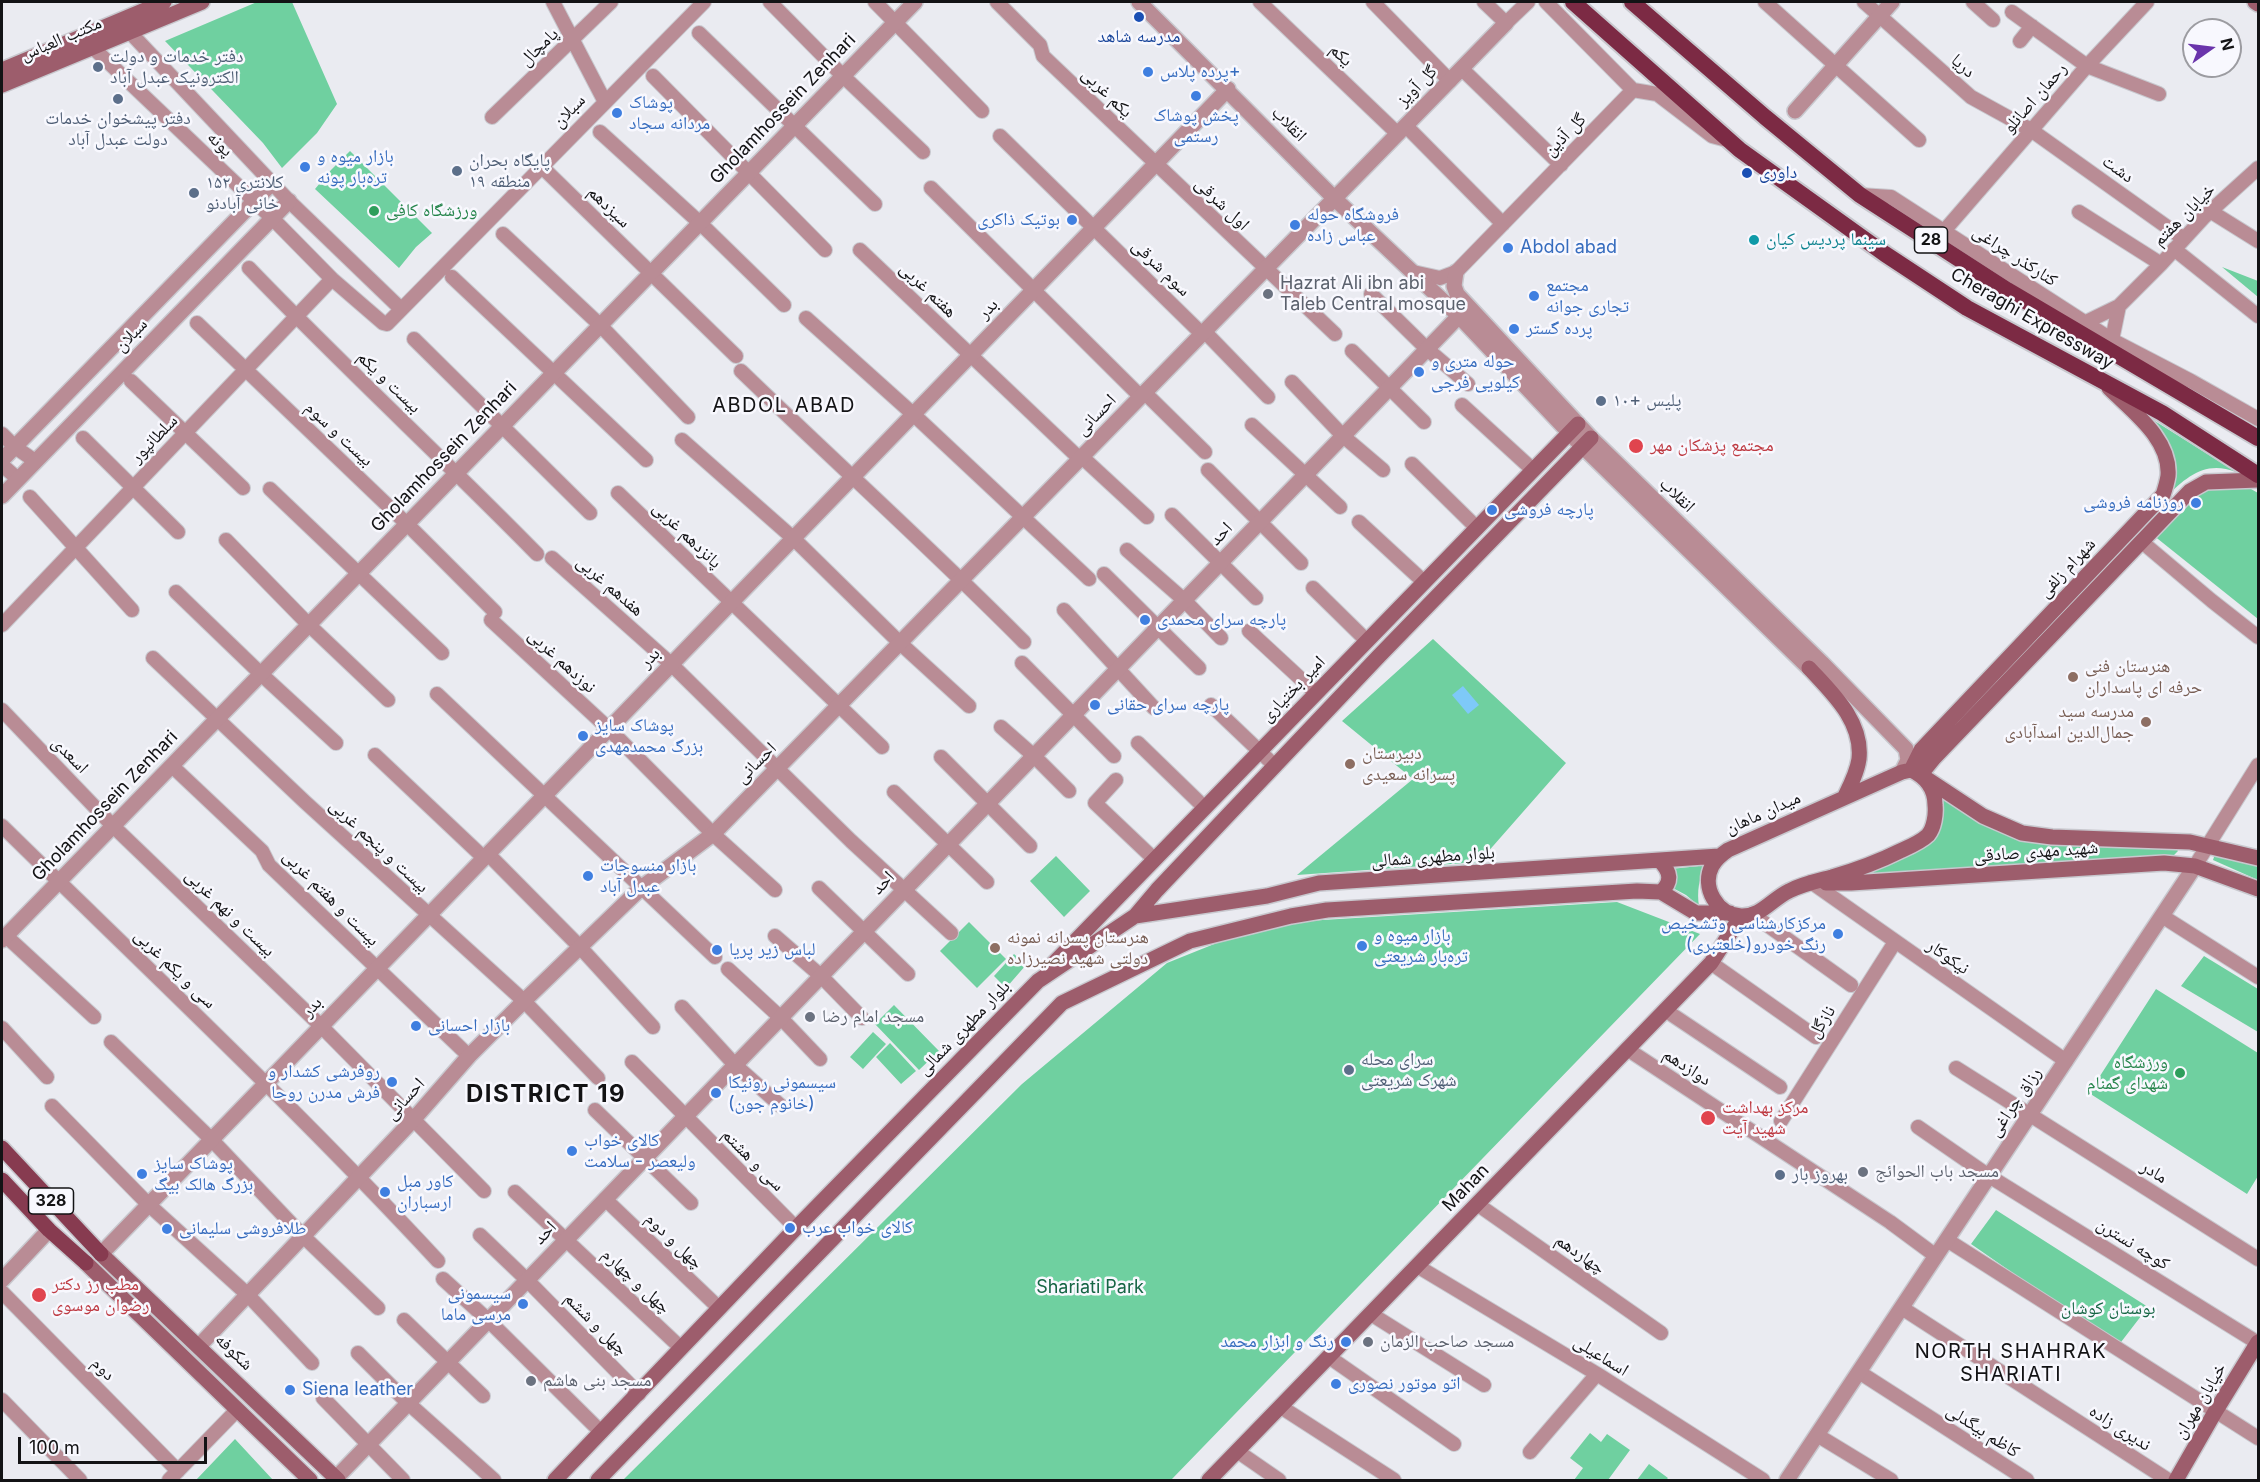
<!DOCTYPE html>
<html>
<head>
<meta charset="utf-8">
<style>
	body { margin:0 }
	#map { position:relative; width:2260px; height:1482px; overflow:hidden; background:#eaebf1; font-family:Inter,sans-serif }
	canvas { display:block }
	.frame { position:absolute; inset:0; border:3px solid #131315; pointer-events:none }
	.north { position:absolute; left:2182px; top:18px; width:60px; height:60px; box-sizing:border-box; background:#f8f8fe; border:2px solid #9c9ca1; border-radius:50%; rotate:76deg; font-size:16px; font-weight:700; line-height:24px; text-align:center; color:#131315 }
	.north::after { content:''; display:block; margin:auto; width:21px; height:27px; background:#6a34ab; clip-path:polygon(50% 0,100% 100%,50% 72%,0 100%) }
	.scale { position:absolute; left:18px; top:1437px; width:189px; height:27px; box-sizing:border-box; border:3px solid #131315; border-top:0; padding-left:8px; font-size:18px; line-height:21px; white-space:nowrap; color:#131315; -webkit-text-stroke:4px #f8f8fe; paint-order:stroke }
</style>
</head>
<body>
<div id="map">
<canvas width="2260" height="1482"></canvas>
<div class="frame"></div>
<div class="north">N</div>
<div class="scale">100 m</div>
</div>
<script>
const ctx = document.querySelector('canvas').getContext('2d');
ctx.lineJoin = 'round';
function paint(path, color) { ctx.fillStyle = color; ctx.fill(path, 'evenodd'); }
function strokePath(path, color, width, dash) { ctx.strokeStyle = color; ctx.lineWidth = width; ctx.lineCap = dash ? 'butt' : 'round'; ctx.setLineDash(dash || []); ctx.stroke(path); }
function write(font, color, halo, rows, align = 'center') {
  ctx.font = font + ' Inter,"Noto Naskh Arabic",sans-serif'; ctx.lineWidth = 5; ctx.setLineDash([]); ctx.textBaseline = 'middle'; ctx.strokeStyle = halo; ctx.fillStyle = color; for (const [text, x, y, turn = 0] of rows) {
    ctx.save(); ctx.translate(x, y); ctx.rotate((+turn || 0) * Math.PI / 180); ctx.textAlign = isNaN(turn) ? turn : align; if (halo) ctx.strokeText(text, 0, 0); ctx.fillText(text, 0, 0); ctx.restore();
  }
}
const green = new Path2D(`
	M 257,2 L 292,2 L 337,104 L 317,133 L 282,168 L 263,143 L 165,41 Z
	M 350,151 L 432,233 L 416,247 L 399,268 L 315,189 L 331,170 Z
	M 2222,267 L 2258,281 L 2258,297 Z
	M 2131,406 L 2236,472 C 2206,460 2187,476 2166,497 L 2169,473 Z
	M 2198,484 L 2244,485 L 2258,493 L 2258,619 L 2148,531 Z
	M 1433,639 L 1566,763 L 1479,862 L 1297,875 L 1413,779 L 1342,721 Z
	M 1935,780 L 2014,834 L 2176,848 L 2178,851 L 2173,856 L 2155,857 L 1852,875 C 1879,865 1943,853 1942,817 C 1941,805 1937,792 1935,780 Z
	M 2215,854 L 2258,863 L 2258,880 L 2213,860 Z
	M 1056,856 L 1090,891 L 1064,917 L 1030,881 Z
	M 1708,865 C 1698,876 1697,893 1699,906 L 1686,895 L 1669,886 L 1675,884 L 1676,872 L 1671,869 Z
	M 1617,902 L 1700,934 L 1171,1480 L 623,1480 L 1022,1084 L 1167,963 L 1259,926 L 1290,922 Z
	M 969,922 L 1006,959 L 977,988 L 940,951 Z
	M 1014,954 L 1026,965 L 1006,988 L 994,976 Z
	M 2204,956 L 2258,989 L 2258,1032 L 2181,986 Z
	M 2156,989 L 2258,1053 L 2258,1176 L 2247,1194 L 2089,1093 Z
	M 894,1005 L 939,1051 L 919,1070 L 875,1024 Z
	M 873,1032 L 886,1044 L 863,1069 L 850,1057 Z
	M 890,1043 L 916,1071 L 901,1084 L 876,1057 Z
	M 1996,1210 L 2148,1307 L 2118,1346 L 1971,1244 Z
	M 1590,1433 L 1601,1442 L 1607,1434 L 1630,1450 L 1608,1480 L 1574,1480 L 1583,1468 L 1570,1458 Z
	M 235,1439 L 273,1480 L 196,1480 Z
	M 1649,1464 L 1668,1478 L 1666,1480 L 1637,1480 Z`);
const water = new Path2D(`
	M 1463,686 L 1479,705 L 1468,714 L 1452,695 Z`);
const minor = new Path2D(`
	M 553,2 L 605,102
	M 770,2 L 843,76 L 923,152
	M 875,2 L 982,111
	M 997,2 L 1040,45 L 1043,56 L 1335,334
	M 1260,2 L 1398,134
	M 1373,2 L 1450,81
	M 1484,2 L 1506,23 L 1528,2
	M 1546,2 L 1633,90
	M 1765,2 L 1919,140
	M 1864,2 L 1971,97 L 2031,130 L 2184,239
	M 1973,2 L 1993,20
	M 2012,12 L 2087,66 L 2159,94
	M 124,26 L 289,201 L 401,309
	M 699,33 L 875,204
	M 2020,41 L 2032,26
	M 87,42 L 272,218 L 332,279 L 383,323 L 387,324 L 704,2
	M 1462,69 L 1561,165
	M 653,76 L 825,250
	M 1633,90 L 1657,94 L 1712,136 L 1727,140
	M 492,117 L 611,2
	M 1406,126 L 1503,224
	M 600,132 L 700,223 L 784,305
	M 1000,136 L 1202,334
	M 542,167 L 736,356
	M 931,188 L 1141,397
	M 1860,195 L 1891,197 L 2112,340 L 2191,381 L 2258,419
	M 2210,211 L 2258,241
	M 2079,212 L 2161,264
	M 1944,231 L 2087,66 L 2147,2
	M 503,234 L 600,325 L 688,417
	M 2174,249 L 2258,316
	M 860,250 L 1080,459
	M 249,268 C 343,366 442,457 537,554
	M 1413,272 L 1440,278 L 1456,272 L 1633,90
	M 452,277 L 646,460
	M 1371,294 L 1427,349 L 1468,384
	M 806,318 L 913,414 L 1089,579
	M 197,323 L 407,524 L 495,612
	M 2084,323 L 2119,306 L 2161,264 L 2204,217 L 2258,168
	M 1205,332 L 1268,397
	M 414,339 L 590,513
	M 2112,340 L 2119,306
	M 1352,351 L 1424,422
	M 741,371 C 835,462 932,549 1024,642
	M 131,381 L 243,488
	M 1292,382 L 1343,436 L 1383,470
	M 1145,393 L 1205,452
	M 1462,405 L 1533,470
	M 1252,425 L 1340,507
	M 2,434 L 15,447 L 35,461
	M 83,438 L 178,532
	M 682,440 L 793,538 L 900,643 L 969,706
	M 1082,457 L 1147,517
	M 1412,464 L 1477,528
	M 2,465 L 18,479
	M 1208,470 L 1301,563
	M 270,489 L 442,653
	M 618,493 L 882,747
	M 30,497 L 132,610
	M 1172,515 L 1256,598
	M 1359,522 L 1424,582
	M 226,540 L 309,625 L 388,700
	M 2142,542 L 2212,601 L 2258,637
	M 1127,550 L 1184,600 L 1221,638
	M 552,558 L 671,664 L 851,841 L 951,933
	M 1104,574 L 1199,668
	M 1313,588 L 1367,641
	M 176,592 L 261,674 L 336,743
	M 1064,610 L 1154,708
	M 491,620 L 609,729 L 713,834 L 775,890
	M 2,625 L 332,279
	M 1249,631 L 1316,693
	M 153,658 L 305,802 L 524,1001 L 598,1078
	M 1022,663 L 1114,756
	M 437,694 L 715,957
	M 1211,705 L 1275,766
	M 2,710 L 113,826 L 321,1026 L 484,1191
	M 1001,727 L 1034,756 L 1069,791
	M 1138,743 L 1205,808
	M 375,755 L 484,858
	M 941,757 L 1030,846
	M 172,766 L 262,851 L 269,865 L 469,1056
	M 1116,780 L 1095,803 L 1154,859
	M 894,792 L 987,882
	M 2,826 C 148,969 298,1110 438,1261
	M 488,854 L 579,946 L 653,1027
	M 2195,866 L 2258,765
	M 1811,882 L 2066,1061
	M 819,888 L 908,974
	M 1752,914 L 1851,985
	M 2162,916 L 2258,977
	M 6,936 L 94,1017
	M 775,936 L 821,976 L 862,1018
	M 1711,963 L 1816,1037
	M 728,969 L 781,1018 L 820,1059
	M 682,1007 L 735,1065 L 781,1106
	M 1665,1010 L 1780,1087
	M 2,1028 L 47,1077
	M 111,1042 L 211,1139 L 303,1236 L 378,1308
	M 1627,1049 L 1890,1222 L 1936,1256
	M 632,1062 L 796,1228
	M 1956,1068 L 2258,1259
	M 52,1106 L 148,1204 L 247,1294 L 312,1363
	M 595,1110 L 691,1203
	M 1781,1121 L 1895,942
	M 1918,1127 L 1989,1176 L 2258,1343
	M 515,1192 L 681,1348
	M 605,1199 L 719,1308
	M 1477,1204 L 1661,1333
	M 480,1235 L 527,1280 L 639,1394
	M 1947,1240 L 2258,1438
	M 1417,1266 L 1597,1374 L 1763,1480
	M 443,1279 L 488,1320 L 601,1432
	M 2,1292 L 178,1471
	M 1902,1308 L 2168,1480
	M 1371,1314 L 1484,1385
	M 404,1320 L 483,1396
	M 358,1353 L 408,1403 L 494,1480
	M 1329,1357 L 1454,1444
	M 1859,1372 L 2027,1480
	M 323,1398 L 403,1480
	M 2,1400 L 80,1480
	M 1281,1407 L 1394,1480
	M 1817,1435 L 1891,1480
	M 1237,1451 L 1279,1480
	M 1530,1452 L 1597,1374
	M 169,1480 L 237,1410`);
const tertiary = new Path2D(`
	M 1139,2 L 1335,199 L 1459,316 L 1582,446 L 1809,668
	M 1795,111 L 1892,2
	M 1456,272 L 1454,286 L 1457,294 L 1591,438 L 1822,663 L 1906,749 L 1908,760 L 1902,772
	M 2,460 L 272,183
	M 2,496 L 289,201
	M 2,940 L 915,2
	M 101,1254 L 1228,89
	M 2,1280 L 49,1230
	M 199,1346 L 413,1120 L 469,1056 L 524,1001 L 641,888 L 713,834 L 1506,23
	M 336,1478 L 1459,316
	M 1787,1480 L 2195,866`);
const secondary = new Path2D(`
	M 2255,2 L 2258,4
	M 2,70 L 164,2
	M 2,85 L 202,2
	M 1809,668 C 1832,693 1863,721 1859,759 C 1857,773 1850,786 1844,798
	M 1911,770 C 1926,777 1935,788 1935,805 C 1936,814 1934,828 1928,835 C 1921,842 1909,847 1900,851 C 1878,862 1856,870 1832,877 C 1817,881 1802,884 1789,891 C 1772,899 1761,917 1741,916 C 1717,915 1701,887 1712,866 C 1716,859 1722,854 1728,850 L 1902,772 Z
	M 1911,770 L 1921,750 L 2163,495 C 2165,489 2167,482 2168,476 C 2171,439 2132,411 2109,388
	M 1921,774 L 1934,758 L 2190,491 L 2206,482 L 2258,480
	M 1927,779 L 1983,816 L 2022,833 L 2052,837 L 2190,842 L 2258,858
	M 1660,861 C 1671,872 1672,882 1661,892
	M 1826,883 L 1851,883 L 2164,863 L 2195,866 L 2258,889
	M 1135,916 L 1157,890 L 1379,656 L 1591,438
	M 1053,964 L 1578,424
	M 101,1254 L 338,1480
	M 86,1263 L 310,1480
	M 555,1480 L 796,1228 L 1038,981 L 1135,916 L 1267,896 L 1319,883 L 1719,856
	M 598,1480 L 1062,1003 L 1190,941 L 1291,916 L 1327,910 L 1637,891 L 1661,892 L 1696,913 L 1730,913
	M 1209,1480 L 1711,963 L 1741,916
	M 2176,1480 L 2215,1412 L 2258,1342`);
const primary = new Path2D(`
	M 2,1148 L 101,1254
	M 2,1180 L 49,1230 L 86,1263`);
const trunk = new Path2D(`
	M 1573,2 L 1740,150 L 1885,254 L 1967,308 L 2162,413 L 2258,475
	M 1632,2 L 1765,117 L 1860,195 L 2007,290 L 2258,438`);
const markers = [
	[1139,17,6,"#1a4fb4"],
	[98,67,6,"#5c6f8a"],
	[1148,72,6,"#3f7fe0"],
	[1196,96,6,"#3f7fe0"],
	[118,99,6,"#5c6f8a"],
	[617,113,6,"#3f7fe0"],
	[305,167,6,"#3f7fe0"],
	[457,171,6,"#5c6f8a"],
	[1747,173,6,"#1a4fb4"],
	[194,193,6,"#5c6f8a"],
	[374,211,6,"#2e9e5b"],
	[1072,220,6,"#3f7fe0"],
	[1295,225,6,"#3f7fe0"],
	[1754,240,6,"#0f9aa8"],
	[1508,248,6,"#3f7fe0"],
	[1268,294,6,"#6b7280"],
	[1534,296,6,"#3f7fe0"],
	[1514,329,6,"#3f7fe0"],
	[1419,372,6,"#3f7fe0"],
	[1601,401,6,"#5c6f8a"],
	[1636,446,8,"#e0444e"],
	[2196,503,6,"#3f7fe0"],
	[1492,510,6,"#3f7fe0"],
	[1145,620,6,"#3f7fe0"],
	[2073,677,6,"#8d6e63"],
	[1095,705,6,"#3f7fe0"],
	[2146,722,6,"#8d6e63"],
	[583,736,6,"#3f7fe0"],
	[1350,764,6,"#8d6e63"],
	[588,876,6,"#3f7fe0"],
	[1838,934,6,"#3f7fe0"],
	[1362,946,6,"#3f7fe0"],
	[995,948,6,"#8d6e63"],
	[717,950,6,"#3f7fe0"],
	[810,1017,6,"#6b7280"],
	[416,1026,6,"#3f7fe0"],
	[1349,1070,6,"#5c6f8a"],
	[2180,1073,6,"#2e9e5b"],
	[392,1082,6,"#3f7fe0"],
	[716,1093,6,"#3f7fe0"],
	[1708,1118,8,"#e0444e"],
	[572,1151,6,"#3f7fe0"],
	[1863,1172,6,"#6b7280"],
	[142,1174,6,"#3f7fe0"],
	[1780,1175,6,"#5c6f8a"],
	[385,1192,6,"#3f7fe0"],
	[790,1228,6,"#3f7fe0"],
	[167,1229,6,"#3f7fe0"],
	[39,1295,8,"#e0444e"],
	[523,1304,6,"#3f7fe0"],
	[1346,1342,6,"#3f7fe0"],
	[1368,1342,6,"#6b7280"],
	[531,1381,6,"#6b7280"],
	[1336,1384,6,"#3f7fe0"],
	[290,1390,6,"#3f7fe0"]
];
const shields = [
	[1931,240,33],
	[51,1201,45]
];
const shieldNames = [
	["28",1931,240],
	["328",51,1201]
];
const transitNames = [
	["مدرسه شاهد",1139,37],
	["داوری",1759,173,"left"]
];
const streetNames = [
	["مکتب العباس",61,39,-23],
	["پامچال",539,47,-44],
	["یکم",1341,55,44],
	["دریا",1963,66,42],
	["گل آویز",1417,86,-46],
	["یکم غربی",1107,93,44],
	["رحمان اصانلو",2035,98,-49],
	["Gholamhossein Zenhari",783,109,-46],
	["سبلان",569,111,-46],
	["انقلاب",1289,124,46],
	["گل آذین",1565,135,-46],
	["پونه",220,144,44],
	["دشت",2118,169,36],
	["اول شرقی",1222,204,44],
	["سیزدهم",609,207,44],
	["خیابان هفتم",2184,215,-45],
	["کنارکذر چراغی",2015,256,33],
	["سوم شرقی",1161,268,44],
	["هفتم غربی",928,290,44],
	["بدر",988,309,-46],
	["Cheraghi Expressway",2032,319,30],
	["سبلان",131,335,-46],
	["بیست و یکم",389,382,44],
	["احسانی",1096,415,-46],
	["بیست و سوم",339,434,43],
	["سلطانپور",154,439,-46],
	["Gholamhossein Zenhari",444,457,-46],
	["انقلاب",1677,495,44],
	["احد",1221,534,-46],
	["پانزدهم غربی",687,535,44],
	["شهرام زلفی",2067,568,-47],
	["هفدهم غربی",610,586,41],
	["بدر",650,658,-46],
	["نوزدهم غربی",562,661,43],
	["امیر بختیاری",1293,689,-46],
	["اسعدی",70,755,46],
	["احسانی",756,763,-45],
	["Gholamhossein Zenhari",105,806,-46],
	["میدان ماهان",1763,813,-24],
	["بیست و پنجم غربی",379,846,43],
	["شهید مهدی صادقی",2036,852,-4],
	["بلوار مطهری شمالی",1433,857,-4],
	["احد",883,883,-46],
	["بیست و هفتم غربی",331,898,45],
	["بیست و نهم غربی",230,913,44],
	["نیکوکار",1948,957,35],
	["سی و یکم غربی",175,969,44],
	["بدر",312,1007,-46],
	["نازگل",1822,1022,-57],
	["بلوار مطهری شمالی",964,1028,-46],
	["دوازدهم",1687,1067,33],
	["احسانی",405,1099,-48],
	["رزاق چراغی",2015,1102,-56],
	["سی و هشتم",753,1160,45],
	["مادر",2154,1172,32],
	["Mahan",1466,1188,-46],
	["احد",545,1233,-46],
	["چهل و دوم",674,1241,44],
	["کوچه نسترن",2133,1244,32],
	["چهاردهم",1580,1254,35],
	["چهل و چهارم",636,1281,43],
	["چهل و ششم",596,1324,45],
	["شکوفه",234,1352,44],
	["اسماعیلی",1601,1356,32],
	["دوم",103,1369,45],
	["خیابان مهران",2200,1401,-59],
	["ندیری زاده",2120,1428,33],
	["کاظم بیگدلی",1983,1431,33]
];
const serviceNames = [
	["دفتر خدمات و دولت",110,57],
	["الکترونیک عبدل آباد",110,78],
	["دفتر پیشخوان خدمات",118,119,"center"],
	["دولت عبدل آباد",118,140,"center"],
	["پایگاه بحران",469,161],
	["منطقه ۱۹",469,182],
	["کلانتری ۱۵۲",206,183],
	["خانی آبادنو",206,204],
	["پلیس +۱۰",1613,401],
	["سرای محله",1361,1060],
	["شهرک شریعتی",1361,1081],
	["بهروز بار",1792,1175]
];
const shopNames = [
	["پرده پلاس+",1160,72],
	["پوشاک",629,103],
	["مردانه سجاد",629,124],
	["پخش پوشاک",1196,116,"center"],
	["رستمی",1196,137,"center"],
	["بازار میوه و",317,157],
	["تره‌بار پونه",317,178],
	["فروشگاه حوله",1307,215],
	["عباس زاده",1307,236],
	["بوتیک ذاکری",1060,220,"right"],
	["Abdol abad",1520,248],
	["مجتمع",1546,286],
	["تجاری جوانه",1546,307],
	["پرده گستر",1526,329],
	["حوله متری و",1431,362],
	["کیلویی فرجی",1431,383],
	["روزنامه فروشی",2184,503,"right"],
	["پارچه فروشی",1504,510],
	["پارچه سرای محمدی",1157,620],
	["پارچه سرای حقانی",1107,705],
	["پوشاک سایز",595,726],
	["بزرگ محمدمهدی",595,747],
	["بازار منسوجات",600,866],
	["عبدل آباد",600,887],
	["مرکزکارشناسی وتشخیص",1826,924,"right"],
	["رنگ خودرو(خلعتبری)",1826,945,"right"],
	["بازار میوه و",1374,936],
	["تره‌بار شریعتی",1374,957],
	["لباس زیر پریا",729,950],
	["بازار احسانی",428,1026],
	["روفرشی کشدار و",380,1072,"right"],
	["فرش مدرن روحا",380,1093,"right"],
	["سیسمونی رونیکا",728,1083],
	["(خانوم جون)",728,1104],
	["کالای خواب",584,1141],
	["ولیعصر - سلامت",584,1162],
	["پوشاک سایز",154,1164],
	["بزرگ هالک بیگ",154,1185],
	["كاور مبل",397,1182],
	["ارسباران",397,1203],
	["کالای خواب عرب",802,1228],
	["طلافروشی سلیمانی",179,1229],
	["سیسمونی",511,1294,"right"],
	["مرسی ماما",511,1315,"right"],
	["رنگ و ابزار محمد",1334,1342,"right"],
	["اتو موتور نصوری",1348,1384],
	["Siena leather",302,1390]
];
const leisureNames = [
	["ورزشگاه کافی",386,211],
	["ورزشگاه",2168,1063,"right"],
	["شهدای گمنام",2168,1084,"right"]
];
const cultureNames = [
	["سینما پردیس کیان",1766,240]
];
const worshipNames = [
	["Hazrat Ali ibn abi",1280,284],
	["Taleb Central mosque",1280,305],
	["مسجد امام رضا",822,1017],
	["مسجد باب الحوائج",1875,1172],
	["مسجد صاحب الزمان",1380,1342],
	["مسجد بنی هاشم",543,1381]
];
const healthNames = [
	["مجتمع پزشکان مهر",1650,446],
	["مرکز بهداشت",1722,1108],
	["شهید آیت",1722,1129],
	["مطب رز دکتر",52,1285],
	["رضوان موسوی",52,1306]
];
const educationNames = [
	["هنرستان فنی",2085,667],
	["حرفه ای پاسداران",2085,688],
	["مدرسه سید",2134,712,"right"],
	["جمال‌الدین اسدآبادی",2134,733,"right"],
	["دبیرستان",1362,754],
	["پسرانه سعیدی",1362,775],
	["هنرستان پسرانه نمونه",1007,938],
	["دولتی شهید نصیرزاده",1007,959]
];
const parkNames = [
	["Shariati Park",1090,1288],
	["بوستان کوشان",2108,1309]
];
const neighbourhoodNames = [
	["ABDOL ABAD",784,406],
	["NORTH SHAHRAK",2011,1352],
	["SHARIATI",2011,1375]
];
const districtNames = [
	["DISTRICT 19",546,1095]
];
paint(green, '#6fd0a0');
paint(water, '#7ec9f8');
strokePath(minor, '#c8c8ce', 16);
strokePath(tertiary, '#c8c8ce', 18);
strokePath(secondary, '#c8c8ce', 18);
strokePath(primary, '#c8c8ce', 18);
strokePath(trunk, '#c8c8ce', 20);
strokePath(minor, '#b98c95', 14);
strokePath(tertiary, '#b98c95', 15);
strokePath(secondary, '#9d5d6c', 15);
strokePath(primary, '#873b50', 15);
strokePath(trunk, '#7c2a44', 16);
for (const [x, y, r, color] of markers) { const dot = new Path2D(); dot.arc(x, y, r, 0, 2 * Math.PI); ctx.fillStyle = color; ctx.fill(dot); strokePath(dot, '#f8f8fe', 2); }
for (const [x, y, w] of shields) { const box = new Path2D(); box.roundRect(x - w / 2, y - 13, w, 26, 4.5); ctx.fillStyle = '#f8f8fe'; ctx.fill(box); strokePath(box, '#131315', 1.5); }
write('bold 16px', '#131315', null, shieldNames);
write('18px', '#164399', '#f8f8fe', transitNames);
write('18px', '#131315', '#f8f8fe', streetNames);
write('18px', '#4e5e75', '#f8f8fe', serviceNames, 'left');
write('18px', '#366cbe', '#f8f8fe', shopNames, 'left');
write('18px', '#27864d', '#f8f8fe', leisureNames, 'left');
write('18px', '#0d838f', '#f8f8fe', cultureNames, 'left');
write('18px', '#5b616d', '#f8f8fe', worshipNames, 'left');
write('18px', '#be3a42', '#f8f8fe', healthNames, 'left');
write('18px', '#785e54', '#f8f8fe', educationNames, 'left');
write('18px', '#156544', '#f8f8fe', parkNames);
ctx.letterSpacing = '1.5px';
write('20px', '#131315', '#f8f8fe', neighbourhoodNames);
ctx.letterSpacing = '0px';
ctx.letterSpacing = '1.5px';
write('bold 24px', '#131315', '#f8f8fe', districtNames);
ctx.letterSpacing = '0px';
</script>
</body>
</html>
